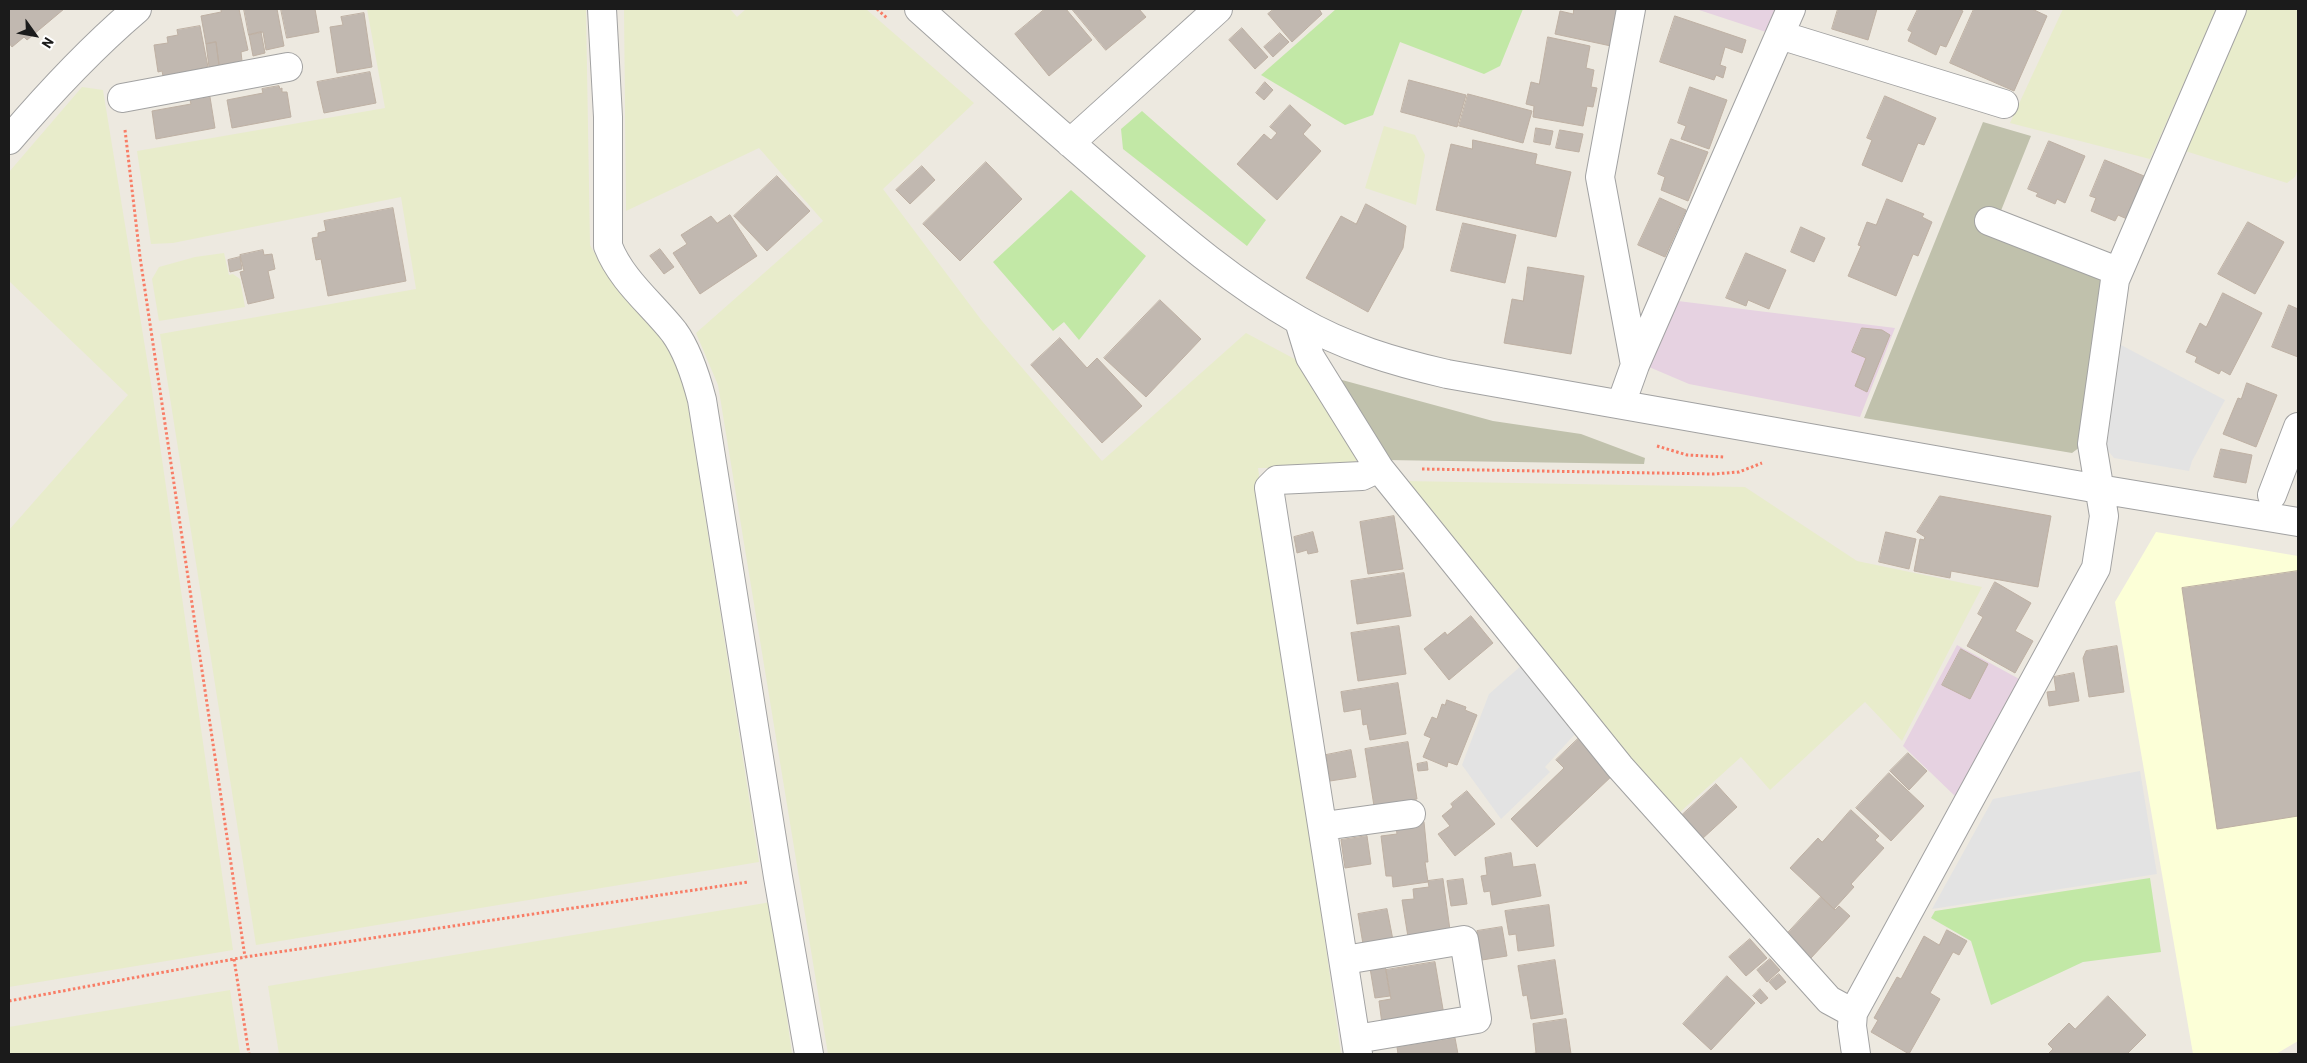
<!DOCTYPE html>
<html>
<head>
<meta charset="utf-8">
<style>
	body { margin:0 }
	#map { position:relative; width:2307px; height:1063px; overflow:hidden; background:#ede9e0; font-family:Barlow,sans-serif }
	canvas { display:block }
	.frame { position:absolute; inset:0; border:10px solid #1b1b1b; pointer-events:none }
	.north { position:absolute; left:10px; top:10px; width:50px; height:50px; -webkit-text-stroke:4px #fff; paint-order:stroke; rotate:122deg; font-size:14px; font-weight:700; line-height:20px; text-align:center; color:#1b1b1b }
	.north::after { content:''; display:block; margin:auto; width:18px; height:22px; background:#1b1b1b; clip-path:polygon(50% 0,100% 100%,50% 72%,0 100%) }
</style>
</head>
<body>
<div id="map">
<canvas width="2307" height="1063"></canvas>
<div class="frame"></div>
<div class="north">N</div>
</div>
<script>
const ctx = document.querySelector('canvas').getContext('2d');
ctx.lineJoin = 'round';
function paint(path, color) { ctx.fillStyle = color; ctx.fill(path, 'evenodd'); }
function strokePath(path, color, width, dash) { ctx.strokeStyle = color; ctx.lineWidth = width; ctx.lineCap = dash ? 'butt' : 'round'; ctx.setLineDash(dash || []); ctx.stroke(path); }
const industrial = new Path2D(`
	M 1696,9 L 1777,9 L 1766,32 Z
	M 1678,301 L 1895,328 L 1860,417 L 1689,384 L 1649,367 Z
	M 1957,645 L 2021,680 L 1957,798 L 1903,746 Z`);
const education = new Path2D(`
	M 2156,532 L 2298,556 L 2298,1041 L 2276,1054 L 2193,1054 L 2115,602 Z`);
const construction = new Path2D(`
	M 1983,122 L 2031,136 L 1992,233 L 2107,277 L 2084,444 L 2072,453 L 1864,418 Z
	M 1331,377 L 1493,421 L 1581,434 L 1645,458 L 1644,464 L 1386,460 Z`);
const farmland = new Path2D(`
	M 367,9 L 586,9 L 590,245 L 603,268 L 667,345 L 685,386 L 759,862 L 256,945 L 160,334 L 416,289 L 401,197 L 173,243 L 151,244 L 137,151 L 385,108 Z
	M 624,9 L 730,9 L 737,17 L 746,9 L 866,9 L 974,103 L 883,189 L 982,321 L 1102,461 L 1246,333 L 1304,364 L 1360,456 L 1351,467 L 1258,468 L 1341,1054 L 828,1054 L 718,385 L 696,333 L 823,221 L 759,148 L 626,211 Z
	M 2063,9 L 2217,9 L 2150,159 L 2010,123 Z
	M 2239,9 L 2298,9 L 2298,168 L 2295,177 L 2287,183 L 2182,150 Z
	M 82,87 L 103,90 L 152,390 L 233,950 L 9,987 L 9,530 L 128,395 L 9,281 L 9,172 Z
	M 1384,126 L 1415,135 L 1425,155 L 1416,205 L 1365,188 Z
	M 224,253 L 229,275 L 233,274 L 240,279 L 245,307 L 159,321 L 152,279 L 159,267 L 195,257 Z
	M 1403,481 L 1745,487 L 1857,561 L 1982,587 L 1902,741 L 1865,702 L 1770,790 L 1741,757 L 1678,814 L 1403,488 Z
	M 771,902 L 792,1054 L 279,1054 L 268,986 Z
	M 230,990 L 240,1054 L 9,1054 L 9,1027 Z`);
const grass = new Path2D(`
	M 1336,9 L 1523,9 L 1500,66 L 1484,74 L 1400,42 L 1373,115 L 1345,125 L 1261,75 Z
	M 1142,111 L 1266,220 L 1247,246 L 1123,149 L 1121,129 Z
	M 1071,190 L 1146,256 L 1079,340 L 1064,322 L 1053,331 L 993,262 Z
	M 2150,878 L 2161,952 L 2083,962 L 1991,1005 L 1971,941 L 1931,918 L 1935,911 Z`);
const parking = new Path2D(`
	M 2121,345 L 2225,400 L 2192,461 L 2189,471 L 2114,458 L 2105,447 Z
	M 1522,665 L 1576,733 L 1545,767 L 1550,772 L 1501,819 L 1462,765 L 1489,694 Z
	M 2140,771 L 2157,874 L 1932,909 L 1993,799 Z`);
const building = new Path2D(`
	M 9,9 L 64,9 L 27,40 L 24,37 L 12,47 L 9,43 Z
	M 221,9 L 239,9 L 248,50 L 241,52 L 242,61 L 219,65 L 216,42 L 206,44 L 201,16 L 221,12 Z
	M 244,9 L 277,9 L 284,46 L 266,50 L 263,32 L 249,35 Z
	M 281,9 L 315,9 L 319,32 L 287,38 Z
	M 1045,9 L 1066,9 L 1092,40 L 1049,76 L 1015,34 Z
	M 1072,9 L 1139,9 L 1146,17 L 1106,50 Z
	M 1274,9 L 1319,9 L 1322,14 L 1292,42 L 1268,14 Z
	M 1574,9 L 1619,9 L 1611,46 L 1555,34 L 1560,11 L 1573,14 Z
	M 1838,9 L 1877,9 L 1868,40 L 1832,29 Z
	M 1918,9 L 1958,9 L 1963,11 L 1946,47 L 1940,45 L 1936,55 L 1908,41 L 1912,32 L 1908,30 Z
	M 1974,9 L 2032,9 L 2047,16 L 2014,91 L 1950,63 Z
	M 364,13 L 372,67 L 337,73 L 330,27 L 343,25 L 341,17 Z
	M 1675,16 L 1746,40 L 1742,53 L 1725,47 L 1720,65 L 1726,67 L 1723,78 L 1716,75 L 1714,80 L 1660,62 Z
	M 200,26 L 208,67 L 163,76 L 162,71 L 158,72 L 154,45 L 168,43 L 167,37 L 178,35 L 177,30 Z
	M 1242,28 L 1268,57 L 1255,69 L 1229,40 Z
	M 261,32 L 265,53 L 253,56 L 249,35 Z
	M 1280,33 L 1289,42 L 1273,57 L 1264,47 Z
	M 1548,37 L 1590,46 L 1586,68 L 1594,70 L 1591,87 L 1597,88 L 1593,107 L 1587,106 L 1583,126 L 1533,117 L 1534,106 L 1526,104 L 1531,82 L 1539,84 Z
	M 216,42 L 219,65 L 209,67 L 206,44 Z
	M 370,72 L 376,103 L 324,113 L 317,82 Z
	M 1409,80 L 1466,95 L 1457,127 L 1401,112 Z
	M 1265,82 L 1273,90 L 1264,100 L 1256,93 Z
	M 279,86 L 280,89 L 282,88 L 282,92 L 287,92 L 291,117 L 232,128 L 227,100 L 263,93 L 262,89 Z
	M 1690,87 L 1727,100 L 1709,149 L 1681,139 L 1686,126 L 1678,123 Z
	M 1468,94 L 1532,111 L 1523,143 L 1459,126 Z
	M 1885,96 L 1936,118 L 1924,145 L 1918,143 L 1902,182 L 1862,165 L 1872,140 L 1867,138 Z
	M 210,97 L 215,128 L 156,139 L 152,111 L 191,104 L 190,100 Z
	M 1290,105 L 1311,125 L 1303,134 L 1321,151 L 1277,200 L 1237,164 L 1264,134 L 1271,140 L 1277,133 L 1270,127 Z
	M 1536,128 L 1553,131 L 1550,145 L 1534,142 Z
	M 1560,130 L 1583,134 L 1579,152 L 1556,148 Z
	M 1671,139 L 1708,152 L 1688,201 L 1661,190 L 1665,177 L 1658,174 Z
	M 1473,140 L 1537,154 L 1535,164 L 1571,172 L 1556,237 L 1436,210 L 1451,144 L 1472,149 Z
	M 2049,141 L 2085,156 L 2065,203 L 2057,199 L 2055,204 L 2036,196 L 2038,193 L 2028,189 Z
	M 2105,160 L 2144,176 L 2127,219 L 2118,215 L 2115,221 L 2091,211 L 2096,198 L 2090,196 Z
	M 986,162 L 1022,199 L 960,261 L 923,224 Z
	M 922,166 L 935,180 L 910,204 L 896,190 Z
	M 777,176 L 810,211 L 767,251 L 734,216 Z
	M 1660,198 L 1686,210 L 1665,257 L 1638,245 Z
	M 1887,199 L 1924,214 L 1922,217 L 1932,222 L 1918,256 L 1913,254 L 1896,296 L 1848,276 L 1861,246 L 1858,245 L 1867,222 L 1876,225 Z
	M 1366,204 L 1406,226 L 1403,248 L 1368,312 L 1306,278 L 1341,216 L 1356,224 Z
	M 393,208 L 406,281 L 328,296 L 321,259 L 316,260 L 312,238 L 318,237 L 318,233 L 326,231 L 324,221 Z
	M 730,215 L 757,256 L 700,294 L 673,253 L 687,244 L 681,235 L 711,216 L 717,223 Z
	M 2248,222 L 2284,242 L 2255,294 L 2218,274 Z
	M 1463,223 L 1516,235 L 1505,283 L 1451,271 Z
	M 1801,227 L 1825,238 L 1814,262 L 1791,252 Z
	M 660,249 L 674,267 L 664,274 L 650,256 Z
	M 263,250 L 264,255 L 272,254 L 275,269 L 268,271 L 274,298 L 248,304 L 240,272 L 244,271 L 240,255 Z
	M 1746,253 L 1786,270 L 1769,309 L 1748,300 L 1746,306 L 1726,298 Z
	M 240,257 L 242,269 L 230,272 L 228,260 Z
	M 1528,267 L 1584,276 L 1571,354 L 1504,343 L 1512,299 L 1523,301 Z
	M 2223,293 L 2262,313 L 2230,375 L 2221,370 L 2219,374 L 2195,362 L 2197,357 L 2186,352 L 2200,323 L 2206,327 Z
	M 1160,300 L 1201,339 L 1146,397 L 1104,358 Z
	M 2289,305 L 2298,309 L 2298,357 L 2272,347 Z
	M 1862,328 L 1882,330 L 1890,335 L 1867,392 L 1855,386 L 1866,358 L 1852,352 Z
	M 1060,338 L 1087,368 L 1097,358 L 1142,406 L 1102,443 L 1031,365 Z
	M 2247,383 L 2277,395 L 2256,447 L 2223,434 L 2238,398 L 2241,399 Z
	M 2221,449 L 2252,455 L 2246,483 L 2214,477 Z
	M 1940,496 L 2051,516 L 2038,587 L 1951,571 L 1950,578 L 1914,571 L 1920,539 L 1924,540 L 1925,537 L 1917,532 Z
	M 1394,516 L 1403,569 L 1368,574 L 1360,522 Z
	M 1313,532 L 1318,552 L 1308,554 L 1307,550 L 1297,553 L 1294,537 Z
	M 1886,532 L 1916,539 L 1909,569 L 1879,562 Z
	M 2298,571 L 2298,816 L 2217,829 L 2182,588 Z
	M 1404,573 L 1411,616 L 1357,624 L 1351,581 Z
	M 1995,582 L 2031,603 L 2015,631 L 2033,641 L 2015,673 L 1967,646 L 1983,617 L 1978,614 Z
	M 1471,616 L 1493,643 L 1449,680 L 1424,649 L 1445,632 L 1447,635 Z
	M 1399,626 L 1406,674 L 1358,681 L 1351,633 Z
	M 2117,646 L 2124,692 L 2089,697 L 2083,658 L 2086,651 Z
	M 1961,649 L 1988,664 L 1970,699 L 1942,685 Z
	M 2074,673 L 2079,701 L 2049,706 L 2047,692 L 2056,691 L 2054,677 Z
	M 1398,683 L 1406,734 L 1370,740 L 1367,724 L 1363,725 L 1361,709 L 1344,712 L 1341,692 Z
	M 1447,700 L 1466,707 L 1465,710 L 1477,715 L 1457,765 L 1448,762 L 1447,767 L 1423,757 L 1431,738 L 1424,735 L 1432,717 L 1437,719 L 1442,704 L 1445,705 Z
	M 1580,737 L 1614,774 L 1537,847 L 1511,819 L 1564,768 L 1556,760 Z
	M 1408,742 L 1417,799 L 1374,806 L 1365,749 Z
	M 1351,750 L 1356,777 L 1330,781 L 1326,755 Z
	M 1908,753 L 1927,771 L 1909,790 L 1890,771 Z
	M 1427,762 L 1428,770 L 1418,771 L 1417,764 Z
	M 1889,773 L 1924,806 L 1891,841 L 1856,808 Z
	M 1716,784 L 1737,807 L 1702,839 L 1681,816 Z
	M 1467,791 L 1495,824 L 1455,856 L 1438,834 L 1450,826 L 1442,816 L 1453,807 L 1451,804 Z
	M 1851,810 L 1879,836 L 1875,840 L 1884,848 L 1851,884 L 1854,887 L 1834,909 L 1790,868 L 1818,838 L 1822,842 Z
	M 1424,822 L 1428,862 L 1425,862 L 1428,882 L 1393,887 L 1392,876 L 1386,876 L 1381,836 L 1397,834 L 1396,827 Z
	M 1367,836 L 1371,864 L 1345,868 L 1341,840 Z
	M 1511,853 L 1513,867 L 1535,864 L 1541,896 L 1492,905 L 1490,891 L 1484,892 L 1481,876 L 1487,875 L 1485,858 Z
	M 1443,879 L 1450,930 L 1408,937 L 1402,900 L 1414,899 L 1413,889 L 1429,887 L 1428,881 Z
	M 1463,879 L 1467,904 L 1451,906 L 1447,881 Z
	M 1821,897 L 1835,910 L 1839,906 L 1850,916 L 1811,958 L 1786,935 Z
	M 1549,905 L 1554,946 L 1518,951 L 1516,934 L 1509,935 L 1505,911 Z
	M 1387,909 L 1393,940 L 1363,944 L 1358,914 Z
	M 1502,927 L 1507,956 L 1482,960 L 1477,931 Z
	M 1947,930 L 1967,941 L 1959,955 L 1953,952 L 1930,993 L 1940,999 L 1909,1054 L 1871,1032 L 1878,1020 L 1874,1018 L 1897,977 L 1901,979 L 1924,936 L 1939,945 Z
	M 1750,939 L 1767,958 L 1746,976 L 1729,957 Z
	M 1770,959 L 1780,970 L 1767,982 L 1757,970 Z
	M 1555,960 L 1563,1014 L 1531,1019 L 1527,995 L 1523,996 L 1518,966 Z
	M 1435,962 L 1444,1015 L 1382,1024 L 1379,1001 L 1391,999 L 1386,970 Z
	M 1385,965 L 1390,996 L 1375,998 L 1370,968 Z
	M 1779,974 L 1786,982 L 1776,990 L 1769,982 Z
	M 1727,976 L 1755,1003 L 1711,1050 L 1683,1024 Z
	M 1760,989 L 1768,998 L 1761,1004 L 1753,996 Z
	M 2108,996 L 2146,1035 L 2127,1054 L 2048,1054 L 2053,1049 L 2048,1044 L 2069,1023 L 2075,1029 Z
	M 1566,1019 L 1571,1054 L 1529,1054 L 1536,1053 L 1533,1024 Z
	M 1455,1038 L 1458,1054 L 1398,1054 L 1397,1047 Z`);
const path = new Path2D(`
	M 877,9 L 888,19
	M 125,130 L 140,257 L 245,957
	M 1657,446 L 1687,455 L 1724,457
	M 1422,469 L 1714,474 L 1739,472 L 1762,463
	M 234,959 L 249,1054
	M 9,1001 L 245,957 L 748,882`);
const minor = new Path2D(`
	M 602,9 L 608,117 L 608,246 C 621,280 652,304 674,332 C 688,351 696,377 702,400 L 778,877 L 809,1054
	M 919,9 C 987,70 1056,131 1126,191 C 1181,238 1235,284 1298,320 C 1344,347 1395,362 1447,374 L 2099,489 L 2298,522
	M 1631,9 L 1600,177 L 1635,365
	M 1780,35 L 2004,104
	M 122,98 L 288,67
	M 9,140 C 49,93 90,49 137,9
	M 1070,143 L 1218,9
	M 1989,221 L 2117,271
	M 1299,321 L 1310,357 L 1379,468 L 1620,767 L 1829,1000 L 1853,1013
	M 1621,404 L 1635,365 L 1791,9
	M 2272,495 L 2298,427
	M 1324,826 L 1411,814
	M 1345,960 L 1464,940 L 1477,1019 L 1356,1039
	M 1358,1054 L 1269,488 L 1277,480 L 1362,476 L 1379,468
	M 1856,1054 L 1852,1026 L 1853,1013 L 2096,568 L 2104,516 L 2092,444 L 2115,280 L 2232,9`);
paint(industrial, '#e6d2e1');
paint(education, '#fcffd7');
paint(construction, '#c0c1ac');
paint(farmland, '#e8eccb');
paint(grass, '#c2e8a6');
paint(parking, '#e3e3e3');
paint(building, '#c1b8b0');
strokePath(building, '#beb0a3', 1);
strokePath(minor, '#a2a2a2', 30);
strokePath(path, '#f87d66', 3, [2.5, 2.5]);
strokePath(minor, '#fff', 28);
</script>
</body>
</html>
